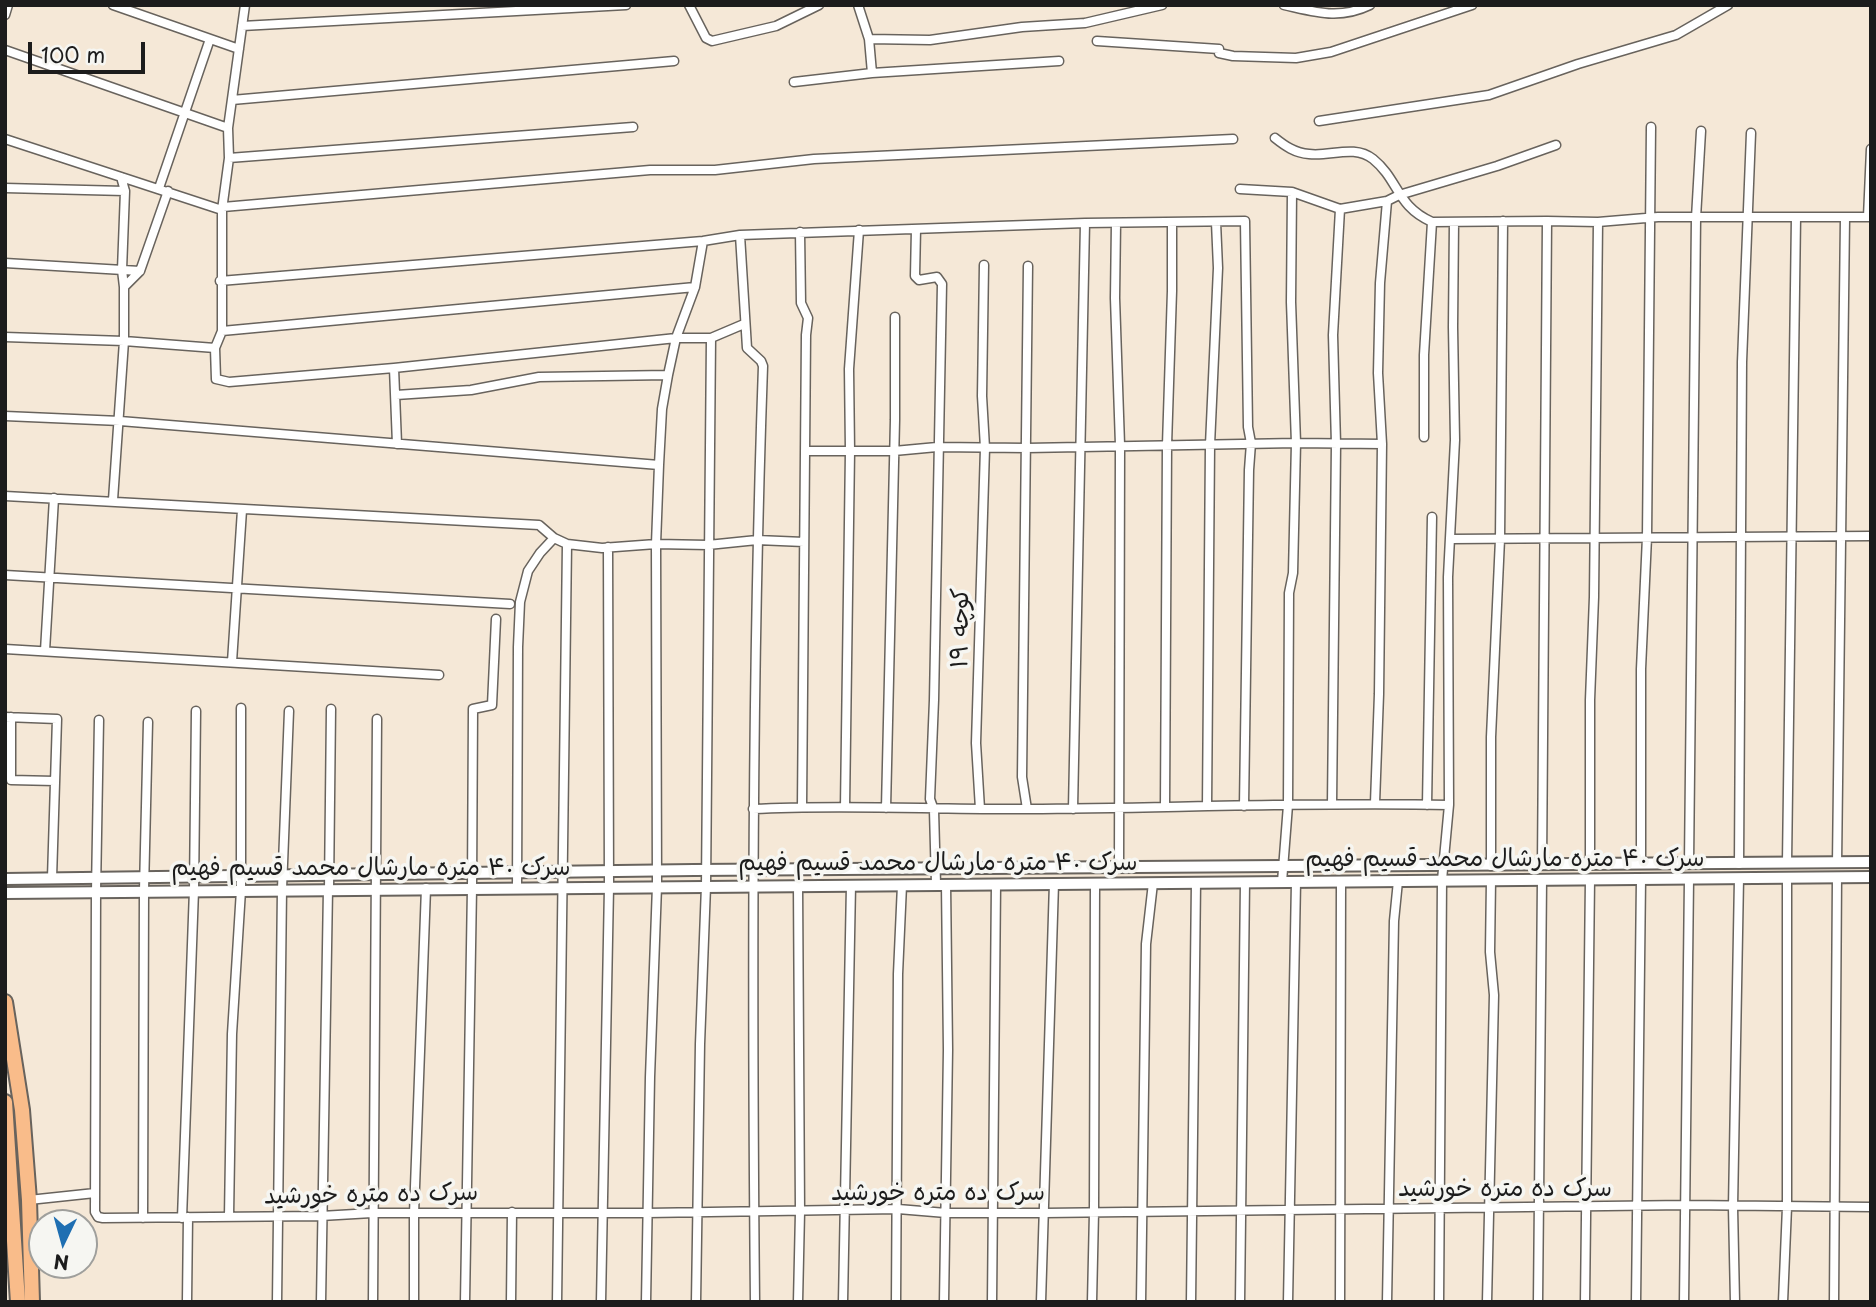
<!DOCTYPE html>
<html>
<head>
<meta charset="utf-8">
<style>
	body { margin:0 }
	#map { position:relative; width:1876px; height:1307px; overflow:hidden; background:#f5e8d7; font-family:"Playpen Sans",sans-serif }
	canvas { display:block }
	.frame { position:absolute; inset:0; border:7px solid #1c1c1c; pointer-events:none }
	.north { position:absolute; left:28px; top:1209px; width:70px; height:70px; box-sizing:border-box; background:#f6f6f2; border:2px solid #9f9f9c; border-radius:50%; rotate:185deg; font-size:19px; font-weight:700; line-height:28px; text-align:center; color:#1c1c1c }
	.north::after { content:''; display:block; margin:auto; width:24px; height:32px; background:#1f6fb2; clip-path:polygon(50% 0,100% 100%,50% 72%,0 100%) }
	.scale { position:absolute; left:28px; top:42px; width:117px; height:32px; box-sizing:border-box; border:4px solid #1c1c1c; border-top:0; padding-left:9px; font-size:21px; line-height:24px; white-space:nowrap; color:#1c1c1c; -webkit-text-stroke:5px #f6f6f2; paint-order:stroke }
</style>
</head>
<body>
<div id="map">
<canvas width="1876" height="1307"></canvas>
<div class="frame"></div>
<div class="north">N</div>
<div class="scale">100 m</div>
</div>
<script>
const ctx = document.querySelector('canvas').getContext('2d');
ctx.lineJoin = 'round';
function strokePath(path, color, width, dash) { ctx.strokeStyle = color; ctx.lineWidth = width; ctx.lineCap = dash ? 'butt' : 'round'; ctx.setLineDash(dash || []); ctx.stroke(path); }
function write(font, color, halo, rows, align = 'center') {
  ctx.font = font + ' "Playpen Sans","Playpen Sans Arabic",sans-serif'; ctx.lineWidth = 7; ctx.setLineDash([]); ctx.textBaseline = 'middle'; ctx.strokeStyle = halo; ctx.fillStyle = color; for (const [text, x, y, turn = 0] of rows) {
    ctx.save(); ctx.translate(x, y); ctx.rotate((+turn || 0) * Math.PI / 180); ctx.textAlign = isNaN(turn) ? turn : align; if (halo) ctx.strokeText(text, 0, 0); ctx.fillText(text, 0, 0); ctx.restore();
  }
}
const minor = new Path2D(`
	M 113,5 L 239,49
	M 689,5 L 706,38 L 712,41 L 776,26 L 819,5
	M 858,5 L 869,39 L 930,40 L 1022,27 L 1085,23 L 1162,5
	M 1284,5 C 1316,12 1339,20 1370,5
	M 5,15 L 8,5
	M 242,26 L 626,5
	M 869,39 L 872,73
	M 1097,41 L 1219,49 L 1219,53 L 1233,56 L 1296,58 L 1331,52 L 1472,5
	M 5,50 L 228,128
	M 794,82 L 872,73 L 1059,61
	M 232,100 L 674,61
	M 1319,121 L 1489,95 L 1578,64 L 1676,35 L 1728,5
	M 1275,138 C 1285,146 1295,153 1309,154 C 1330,157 1354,144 1373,159 C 1399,180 1396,206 1432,222 L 1547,221
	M 5,139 L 222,210
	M 229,158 L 633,127
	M 5,188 L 125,191 L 121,177
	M 159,188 L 210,39
	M 1240,189 L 1292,192 L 1340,209 L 1387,201 L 1399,195 L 1497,166 L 1556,145
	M 223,207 L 650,170 L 715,170 L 814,159 L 1233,139
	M 1868,217 L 1871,149
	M 1116,223 L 1115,298 L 1120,445 L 1119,867
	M 916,229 L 915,276 L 919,280 L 937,277 L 942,284 L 934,700 L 930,799 L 934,810 L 936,884
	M 800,232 L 801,303 L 808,318 L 806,335 L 802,806
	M 740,235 L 747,348 L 761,361 L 763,366 C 752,678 752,990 755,1302
	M 5,263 L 140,271
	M 220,281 L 703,241 L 740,235 L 1085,223 L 1245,221 L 1248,427 L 1251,443 L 1249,470 L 1244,806
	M 124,287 L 122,270 L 125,191
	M 222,331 L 695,287
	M 5,337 L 124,341 L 215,348 L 222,331 L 222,210 L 229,158 L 228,128 L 245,5
	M 215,348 L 216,379 L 229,382 L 394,368 L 676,338 L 711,338 L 744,324
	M 394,368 L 397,444
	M 396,395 L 471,390 L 539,377 L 668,375
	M 5,416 L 120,421 L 659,465
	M 1424,437 L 1424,355 L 1432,222
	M 806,451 L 894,451 L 937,447 L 1027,448 L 1296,443 L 1382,444
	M 5,496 L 539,525 L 554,538 L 567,544 L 602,548 L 656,544 L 708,545 L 757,540 L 804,542
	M 113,500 L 124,341 L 124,287 L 140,271 L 168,191
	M 1451,539 L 1871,536
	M 5,575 L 510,604
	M 5,649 L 439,675
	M 45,651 L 54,498
	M 232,662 L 242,510
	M 5,717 L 57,719 L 52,878
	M 11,717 L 11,780 L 55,781
	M 99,720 L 96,891 L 95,1212 L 98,1217 L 103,1218 L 321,1216 L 372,1213 L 647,1213 L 898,1209 L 946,1213 L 1045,1213 L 1686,1205 L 1871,1207
	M 1375,803 L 1379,694 L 1382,444 L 1378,373 L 1380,283 L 1387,201
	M 1332,804 L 1336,444 L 1333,335 L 1340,209
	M 1427,805 L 1432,517
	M 1207,806 L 1210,445 L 1218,268 L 1216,222
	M 845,807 L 850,451 L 849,369 L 859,230
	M 1165,807 L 1167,445 L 1172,291 L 1172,223
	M 886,808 L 895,420 L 895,317
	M 753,809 C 845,804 937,810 1029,809 C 1169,808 1309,802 1449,805
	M 980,809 L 976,743 L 985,448 L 982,396 L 984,265
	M 1027,809 L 1022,777 L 1028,266
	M 1073,809 L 1085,223
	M 1787,863 L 1796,217
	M 1837,863 L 1845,218
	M 1641,864 L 1641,669 L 1647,537 L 1651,127
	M 1689,864 L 1696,218 L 1701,131
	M 1739,864 L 1742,362 L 1751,133
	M 1542,865 L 1547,221 L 1598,222 L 1658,217 L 1871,217
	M 1590,865 L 1590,700 L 1594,597 L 1598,222
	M 1491,866 L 1491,737 L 1500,539 L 1503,221
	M 1282,882 L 1288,805 L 1289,593 L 1293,573 L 1296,443 L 1291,302 L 1292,192
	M 517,888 L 518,647 L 520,602 L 528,571 L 540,553 L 554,538
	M 329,889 L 331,709
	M 29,1200 L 95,1193
	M 229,1216 L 232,1034 L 241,890 L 241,708
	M 143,1218 L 144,890 L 148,722
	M 182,1218 L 194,890 L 196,711
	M 187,1301 L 188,1217
	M 277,1302 L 282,889 L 289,711
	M 321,1302 L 328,889
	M 373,1302 L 377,719
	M 414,1302 L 414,1214 L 426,888
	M 465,1302 L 472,888 L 473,709 L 492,705 L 496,619
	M 511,1302 L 512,1212
	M 557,1302 L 567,544
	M 601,1302 L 609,887 L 608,547
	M 646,1302 L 650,1077 L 657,886 L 656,544 L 659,465 L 662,409 L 668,375 L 676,338 L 695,287 L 703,241
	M 696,1302 L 700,1044 L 706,886 L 711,338
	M 798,1302 L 800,1212 L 798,885
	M 843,1302 L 851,885
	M 896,1302 L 898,974 L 902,885
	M 944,1302 L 948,1050 L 946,884
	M 992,1302 L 996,884
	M 1041,1302 L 1054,883
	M 1092,1302 L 1094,1212 L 1095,883
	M 1141,1302 L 1146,944 L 1153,883
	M 1191,1302 L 1196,882
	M 1240,1302 L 1245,882
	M 1288,1302 L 1296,882
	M 1340,1302 L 1341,881
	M 1387,1302 L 1394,921 L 1398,881
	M 1439,1302 L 1442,880 L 1449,805 L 1448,577 L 1455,440 L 1453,327 L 1454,222
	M 1487,1302 L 1494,995 L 1490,952 L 1491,880
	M 1538,1302 L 1542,880
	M 1585,1302 L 1590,879
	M 1636,1302 L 1641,879
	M 1684,1302 L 1689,879
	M 1735,1302 L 1733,1207 L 1739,878
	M 1783,1302 L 1787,1207 L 1787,878
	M 1834,1302 L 1837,877`);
const tertiary = new Path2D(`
	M 5,879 L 694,870 L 1871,862
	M 5,893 L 1871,877`);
const trunk = new Path2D(`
	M 5,1002 L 22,1110 L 29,1200 L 32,1302
	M 5,1102 L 18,1302`);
const streetNames = [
	["کوچه ۱۹",961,628,-89],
	["سرک ۴۰ متره مارشال محمد قسیم فهیم",1505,859],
	["سرک ۴۰ متره مارشال محمد قسیم فهیم",938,863],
	["سرک ۴۰ متره مارشال محمد قسیم فهیم",371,868],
	["سرک ده متره خورشید",1505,1189],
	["سرک ده متره خورشید",938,1193],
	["سرک ده متره خورشید",371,1195,-1]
];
strokePath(minor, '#68635d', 11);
strokePath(tertiary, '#68635d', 14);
strokePath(trunk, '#68635d', 18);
strokePath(minor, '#fff', 8);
strokePath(tertiary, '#fff', 10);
strokePath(trunk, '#f9bc8a', 14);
write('24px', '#1c1c1c', '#f6f6f2', streetNames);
</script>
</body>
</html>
